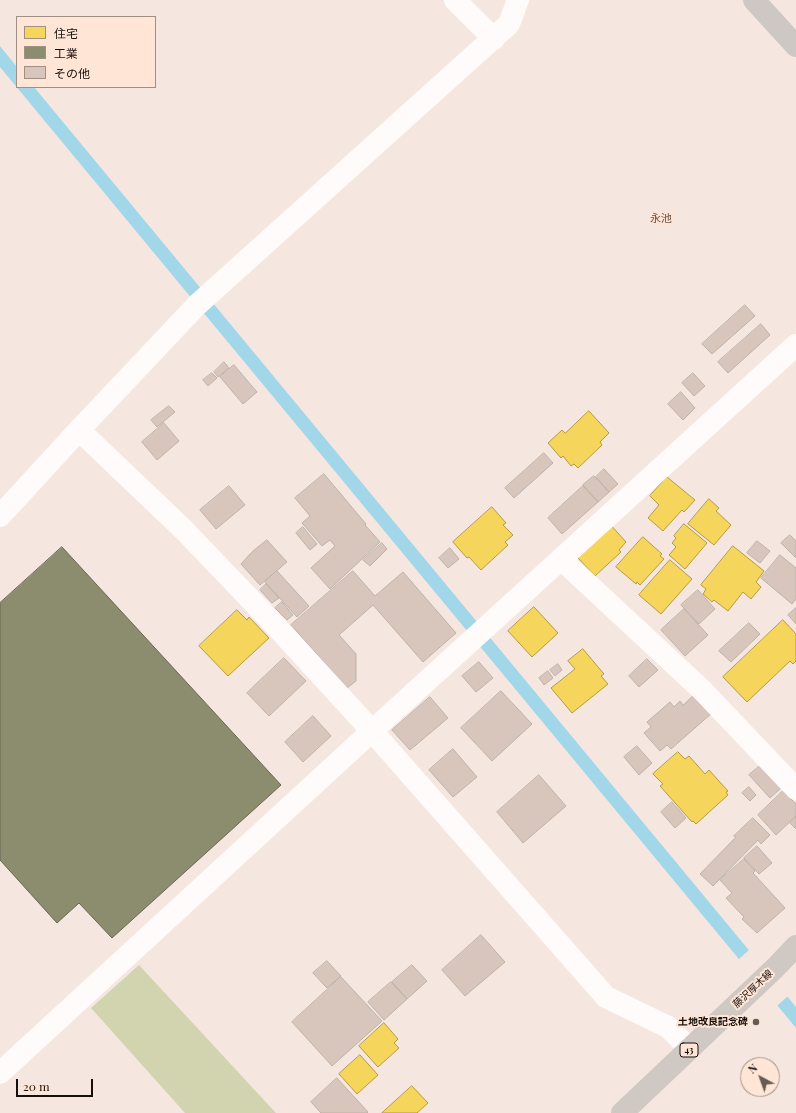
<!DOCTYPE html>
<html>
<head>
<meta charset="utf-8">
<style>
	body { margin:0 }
	#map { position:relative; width:796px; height:1113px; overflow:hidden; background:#f5e7df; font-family:"Playfair Display","Noto Sans JP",serif }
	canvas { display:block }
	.legend { position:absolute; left:16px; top:16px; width:140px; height:72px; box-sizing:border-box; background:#fee5d6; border:1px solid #a28f84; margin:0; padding:5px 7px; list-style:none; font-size:12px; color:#170f0a }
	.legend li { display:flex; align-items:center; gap:8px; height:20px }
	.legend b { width:20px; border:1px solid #a28f84 }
	.north { position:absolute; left:740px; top:1057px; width:40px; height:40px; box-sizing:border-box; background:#fee5d6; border:1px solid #a28f84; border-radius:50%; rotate:319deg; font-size:11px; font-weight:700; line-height:16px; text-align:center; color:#170f0a }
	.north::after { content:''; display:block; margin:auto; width:14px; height:18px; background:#655b55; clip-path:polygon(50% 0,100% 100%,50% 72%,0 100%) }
	.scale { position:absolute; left:16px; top:1079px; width:77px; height:18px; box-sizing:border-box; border:2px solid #170f0a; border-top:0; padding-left:5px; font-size:12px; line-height:14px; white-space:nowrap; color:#170f0a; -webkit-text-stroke:3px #fee5d6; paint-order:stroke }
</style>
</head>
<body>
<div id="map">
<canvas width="796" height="1113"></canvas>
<ul class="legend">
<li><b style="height:11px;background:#f6d55c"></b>住宅</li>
<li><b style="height:11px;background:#8c8c6e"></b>工業</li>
<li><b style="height:11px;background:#d8c5bb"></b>その他</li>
</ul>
<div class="north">N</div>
<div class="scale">20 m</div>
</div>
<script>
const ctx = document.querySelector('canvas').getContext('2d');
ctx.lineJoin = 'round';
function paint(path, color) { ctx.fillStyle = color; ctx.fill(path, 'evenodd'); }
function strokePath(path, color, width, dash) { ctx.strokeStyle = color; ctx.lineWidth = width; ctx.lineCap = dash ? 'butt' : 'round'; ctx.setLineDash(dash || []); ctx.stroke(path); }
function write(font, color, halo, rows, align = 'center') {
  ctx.font = font + ' "Playfair Display","Noto Sans JP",serif'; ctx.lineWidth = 4; ctx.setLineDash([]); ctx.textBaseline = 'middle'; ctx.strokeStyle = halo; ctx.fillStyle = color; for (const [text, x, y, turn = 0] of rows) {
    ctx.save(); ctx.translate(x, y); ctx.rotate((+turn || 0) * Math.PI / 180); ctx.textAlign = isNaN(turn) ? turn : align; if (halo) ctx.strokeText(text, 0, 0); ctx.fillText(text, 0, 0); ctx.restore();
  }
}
const green = new Path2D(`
	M 139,965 L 276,1113 L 185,1113 L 91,1008 Z`);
const water = new Path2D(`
	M 0,46 L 17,67 L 17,87 L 34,87 L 796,1007 L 796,1028 L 0,67 Z`);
const pier = new Path2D(`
	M 750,949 L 789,995 L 777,1006 L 738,960 Z`);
const homes = new Path2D(`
	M 589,411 L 609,433 L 600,442 L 602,445 L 578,468 L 574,464 L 571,466 L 563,456 L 561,458 L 548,443 L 562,430 L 565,433 Z
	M 667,477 L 695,500 L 684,512 L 682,510 L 663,531 L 648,518 L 659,505 L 650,496 Z
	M 709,499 L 719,508 L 716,511 L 731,525 L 714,545 L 688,524 Z
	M 492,507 L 506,523 L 503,525 L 513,535 L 505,542 L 508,545 L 481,570 L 469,557 L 467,558 L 453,542 Z
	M 608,522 L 626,542 L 619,550 L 621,552 L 595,576 L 578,558 Z
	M 684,524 L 707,543 L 685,569 L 669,555 L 676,547 L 672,543 L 676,538 L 674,536 Z
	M 643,537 L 662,554 L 660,556 L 664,559 L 640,585 L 637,582 L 636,584 L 616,567 Z
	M 733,546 L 764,571 L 756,582 L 761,587 L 751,599 L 743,592 L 728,611 L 714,600 L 712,602 L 703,594 L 706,589 L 701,585 Z
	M 670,560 L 692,579 L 661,614 L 639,595 Z
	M 534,607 L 558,633 L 532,657 L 508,631 Z
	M 237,610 L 247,620 L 249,617 L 269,638 L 228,676 L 199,646 Z
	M 783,620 L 796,634 L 796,661 L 793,664 L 790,661 L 747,702 L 723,677 Z
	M 583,649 L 604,674 L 601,676 L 608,684 L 572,713 L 551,688 L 575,669 L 568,661 Z
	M 678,752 L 685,759 L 689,756 L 705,774 L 709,770 L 728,791 L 726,792 L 728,795 L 696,824 L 693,821 L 692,822 L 660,786 L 663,784 L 653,774 Z
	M 384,1023 L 398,1039 L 394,1043 L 399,1048 L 378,1067 L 359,1046 Z
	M 360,1055 L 378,1075 L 357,1094 L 339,1074 Z
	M 412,1086 L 428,1103 L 417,1113 L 382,1113 Z`);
const industry = new Path2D(`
	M 62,547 L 281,785 L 112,938 L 79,903 L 57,923 L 0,860 L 0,603 Z`);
const building = new Path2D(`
	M 745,305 L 755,316 L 712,354 L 702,344 Z
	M 761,324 L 770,335 L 728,373 L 718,362 Z
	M 224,362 L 229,368 L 218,377 L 214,372 Z
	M 234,365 L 257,392 L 243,404 L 220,377 Z
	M 212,373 L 217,378 L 208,386 L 203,380 Z
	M 693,373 L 705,386 L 694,396 L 682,383 Z
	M 681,392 L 695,408 L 683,420 L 668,404 Z
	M 169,406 L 175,412 L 157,427 L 151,420 Z
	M 164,423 L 179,441 L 157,460 L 142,442 Z
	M 544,453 L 553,463 L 514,498 L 505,488 Z
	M 604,469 L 618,484 L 609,492 L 596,477 Z
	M 324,474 L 366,524 L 365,525 L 380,542 L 330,589 L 311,568 L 335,546 L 330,540 L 322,546 L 302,523 L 310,516 L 295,498 Z
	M 594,476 L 609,492 L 598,502 L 583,485 Z
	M 229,486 L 245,505 L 216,529 L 200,510 Z
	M 583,486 L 598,502 L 562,534 L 548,518 Z
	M 303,527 L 317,544 L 310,550 L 296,533 Z
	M 790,535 L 796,541 L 796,558 L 781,543 Z
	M 267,540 L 287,562 L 260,585 L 241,564 L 252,552 Z
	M 757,541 L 770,551 L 760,563 L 747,553 Z
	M 382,543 L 387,549 L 370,566 L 363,560 Z
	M 450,548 L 459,559 L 448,568 L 439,558 Z
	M 780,555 L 796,568 L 796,599 L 792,604 L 761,578 Z
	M 277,571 L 309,606 L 297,617 L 265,582 Z
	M 353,571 L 375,596 L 403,572 L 456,633 L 423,662 L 373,605 L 339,635 L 356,654 L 356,681 L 347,688 L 291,625 Z
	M 266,584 L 279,598 L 272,603 L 260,590 Z
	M 698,590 L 715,609 L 699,624 L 681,605 Z
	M 282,602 L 293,615 L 287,620 L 275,608 Z
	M 796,608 L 796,624 L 788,615 Z
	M 684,609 L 708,635 L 685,656 L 661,630 Z
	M 749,623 L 760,634 L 731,662 L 719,651 Z
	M 284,658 L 306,681 L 269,716 L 247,693 Z
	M 647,659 L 658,670 L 639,687 L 629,676 Z
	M 479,662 L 493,678 L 476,692 L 462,676 Z
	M 558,664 L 562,670 L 555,676 L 550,670 Z
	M 548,671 L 553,678 L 544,685 L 539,678 Z
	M 501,691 L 532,724 L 492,761 L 461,728 Z
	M 695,694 L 712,713 L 671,749 L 667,745 L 660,751 L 644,733 L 651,727 L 647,722 L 670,702 L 674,707 L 680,701 L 683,705 Z
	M 430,697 L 448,718 L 410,750 L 392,730 Z
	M 313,716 L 331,736 L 303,762 L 285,742 Z
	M 637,746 L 652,763 L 639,775 L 624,757 Z
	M 453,749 L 477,777 L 453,797 L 429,770 Z
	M 761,765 L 781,788 L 770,798 L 749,775 Z
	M 539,775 L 566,806 L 523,843 L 497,812 Z
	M 749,787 L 756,795 L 750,801 L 742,793 Z
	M 783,791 L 796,804 L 796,816 L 776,835 L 758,815 Z
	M 672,802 L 686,818 L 675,828 L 661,812 Z
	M 796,817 L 796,829 L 790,823 Z
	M 753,818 L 770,835 L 761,844 L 758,840 L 713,886 L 700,874 L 736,837 L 734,836 Z
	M 757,846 L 772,863 L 759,874 L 744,858 Z
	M 744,859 L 755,871 L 753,873 L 785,908 L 757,933 L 742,919 L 744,917 L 726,898 L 732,893 L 720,880 Z
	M 481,935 L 505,962 L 465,996 L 442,970 Z
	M 327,961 L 341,976 L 327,988 L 313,973 Z
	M 412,965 L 427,981 L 407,999 L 392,982 Z
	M 341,977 L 382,1021 L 332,1066 L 292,1022 Z
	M 391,982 L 407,999 L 384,1020 L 368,1002 Z
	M 337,1078 L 368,1112 L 367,1113 L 321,1113 L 311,1102 Z`);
const street = new Path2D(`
	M 455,0 L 494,39
	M 79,430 L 183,529 L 274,624 L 372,731 L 606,997 L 668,1027 L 690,1049
	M 0,516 L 79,430 L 197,305 L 509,24 L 518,0
	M 561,559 L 702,690 L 796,789
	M 0,1073 L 372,731 L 796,345`);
const secondary = new Path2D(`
	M 754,0 L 796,46`);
const primary = new Path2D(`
	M 622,1113 L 775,968 L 796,946`);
const markers = [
	[756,1022,4,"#655b55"]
];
const shields = [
	[689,1050,18]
];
const shieldNames = [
	["43",689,1050]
];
const streetNames = [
	["藤沢厚木線",753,989,-43]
];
const poiNames = [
	["土地改良記念碑",748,1022]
];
const neighbourhoodNames = [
	["永池",661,219]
];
paint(green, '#d2d4b0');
paint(water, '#a2d7ea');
paint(pier, '#f5e7df');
paint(homes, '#f6d55c');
strokePath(homes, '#b39a43', 1);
paint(industry, '#8c8c6e');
strokePath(industry, '#696650', 1);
paint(building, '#d8c5bb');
strokePath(building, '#bcb2ab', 1);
strokePath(street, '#fefbfa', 22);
strokePath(secondary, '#cdc8c4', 22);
strokePath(primary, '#d0c8c3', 22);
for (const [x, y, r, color] of markers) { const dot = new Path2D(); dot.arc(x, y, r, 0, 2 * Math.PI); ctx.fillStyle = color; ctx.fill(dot); strokePath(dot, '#fee5d6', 1.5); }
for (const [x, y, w] of shields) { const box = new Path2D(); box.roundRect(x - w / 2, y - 7, w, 14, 3); ctx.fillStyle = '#fee5d6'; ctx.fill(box); strokePath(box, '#170f0a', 1); }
write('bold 9px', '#170f0a', null, shieldNames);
write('10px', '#170f0a', '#fee5d6', streetNames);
write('bold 10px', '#170f0a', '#fee5d6', poiNames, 'right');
write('11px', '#645044', '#fee5d6', neighbourhoodNames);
</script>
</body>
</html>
